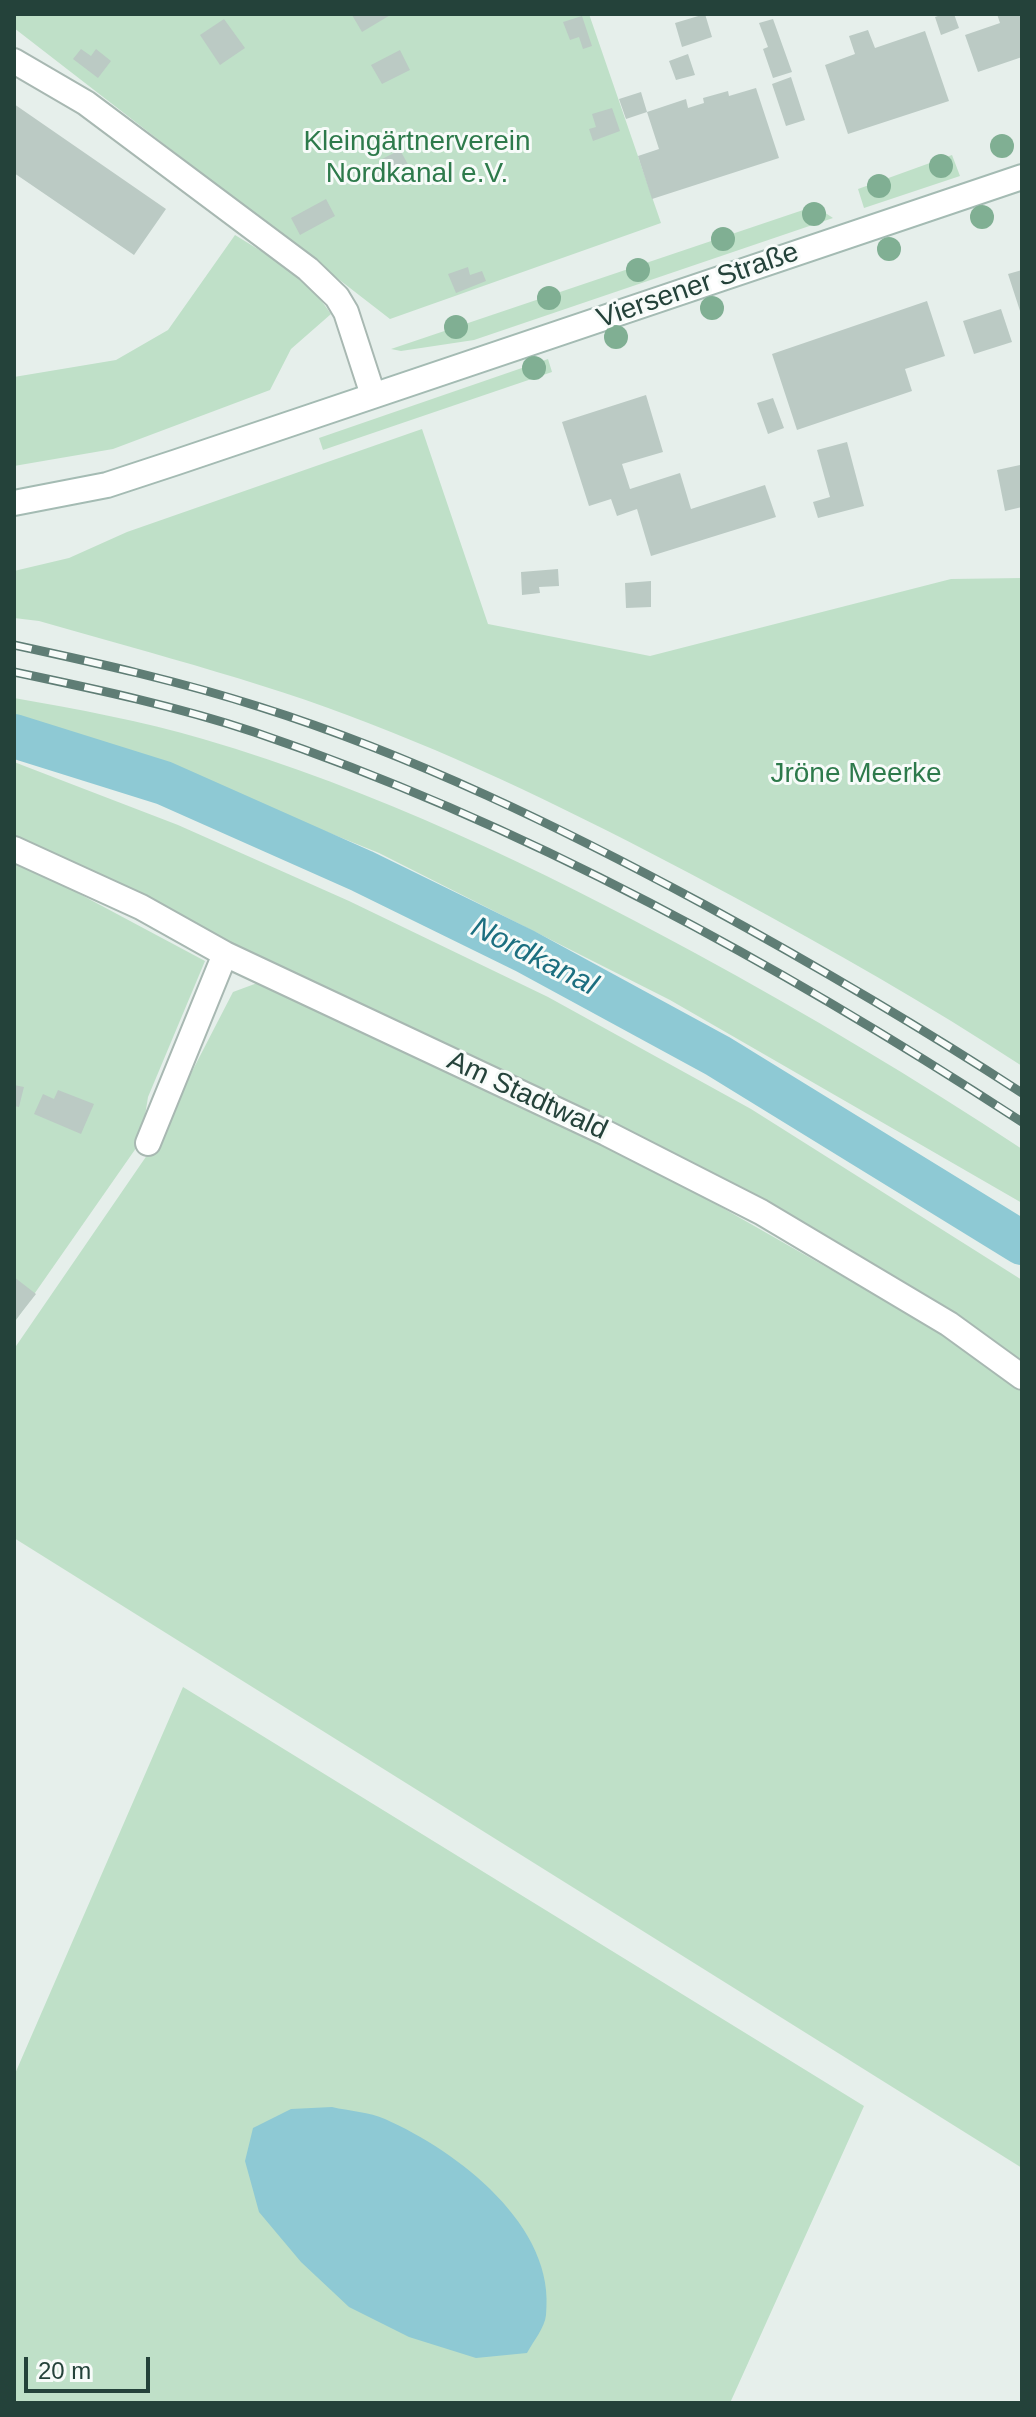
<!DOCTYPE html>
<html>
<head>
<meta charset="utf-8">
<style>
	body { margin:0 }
	#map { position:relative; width:1036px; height:2417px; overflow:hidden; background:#e6efeb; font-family:Arial,sans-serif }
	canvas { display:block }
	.frame { position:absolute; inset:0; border:16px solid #24423a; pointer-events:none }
	.scale { position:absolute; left:24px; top:2357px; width:126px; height:36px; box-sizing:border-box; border:4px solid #24423a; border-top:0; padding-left:10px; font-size:24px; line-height:28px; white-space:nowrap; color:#24423a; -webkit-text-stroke:6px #f7fbf9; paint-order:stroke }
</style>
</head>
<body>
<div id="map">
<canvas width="1036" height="2417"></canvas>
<div class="frame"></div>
<div class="scale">20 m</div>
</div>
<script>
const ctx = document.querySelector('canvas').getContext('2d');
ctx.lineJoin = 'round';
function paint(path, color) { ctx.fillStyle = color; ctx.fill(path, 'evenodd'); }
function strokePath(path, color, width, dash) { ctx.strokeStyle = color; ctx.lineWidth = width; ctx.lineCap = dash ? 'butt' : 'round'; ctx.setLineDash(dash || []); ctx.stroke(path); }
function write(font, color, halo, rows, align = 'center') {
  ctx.font = font + ' Arial,sans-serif'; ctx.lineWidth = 6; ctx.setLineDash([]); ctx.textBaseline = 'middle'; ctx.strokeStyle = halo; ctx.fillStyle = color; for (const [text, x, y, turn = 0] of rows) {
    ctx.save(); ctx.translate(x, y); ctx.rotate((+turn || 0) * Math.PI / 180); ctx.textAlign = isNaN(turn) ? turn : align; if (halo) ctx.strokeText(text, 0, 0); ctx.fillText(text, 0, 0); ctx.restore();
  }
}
const green = new Path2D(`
	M 14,14 L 589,14 L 661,223 L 390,319 L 14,28 Z
	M 952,155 L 960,176 L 864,208 L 858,189 Z
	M 815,206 L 833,218 L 474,340 L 401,351 L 391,349 Z
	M 235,235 L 305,278 L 331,314 L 291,349 L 270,390 L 113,449 L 14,466 L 14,377 L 116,360 L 168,330 Z
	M 548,359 L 552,372 L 323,450 L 319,438 Z
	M 422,429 L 488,624 L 650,656 L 951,579 L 1022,578 L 1022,1066 C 929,1005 832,950 734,897 C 622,837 509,779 391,732 C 277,685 156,655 39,621 L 14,618 L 14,571 L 69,558 L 127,532 Z
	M 14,698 C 77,709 142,721 203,739 C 376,790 537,867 695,953 C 807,1014 916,1079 1022,1149 L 1022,1203 L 670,1000 L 379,853 L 106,743 L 14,720 Z
	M 14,762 L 178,825 L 349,901 L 548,997 L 751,1109 L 1022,1280 L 1022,1364 L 792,1218 L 538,1087 L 283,970 L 14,839 Z
	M 14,859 L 205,961 L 148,1097 L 141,1141 L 14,1323 Z
	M 260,982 L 642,1162 L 942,1333 L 1022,1391 L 1022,2168 L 14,1538 L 14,1349 L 154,1145 L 233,992 Z
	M 183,1687 L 864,2106 L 730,2403 L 14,2403 L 14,2076 Z`);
const water = new Path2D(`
	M 332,2107 C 349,2111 370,2112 385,2119 C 457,2151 557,2226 546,2315 C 545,2327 533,2342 527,2353 L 476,2358 L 409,2337 L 349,2307 L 301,2262 L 259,2212 L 245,2161 L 253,2128 L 291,2109 Z`);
const canal = new Path2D(`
	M 14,736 L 164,783 L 362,871 L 525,951 L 718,1056 L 1022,1243`);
const building = new Path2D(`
	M 354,14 L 392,14 L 362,32 L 352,15 Z
	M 705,14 L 712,37 L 682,47 L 675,23 Z
	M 944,14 L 954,14 L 959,28 L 941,35 L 935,17 Z
	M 997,14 L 1022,14 L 1022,57 L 978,72 L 965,35 L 1000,23 Z
	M 582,16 L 592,46 L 583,49 L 579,37 L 570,40 L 563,22 Z
	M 224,19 L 245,48 L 220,65 L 200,35 Z
	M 773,19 L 792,72 L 773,78 L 763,49 L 768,47 L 759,23 Z
	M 868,30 L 875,48 L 925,31 L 949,101 L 848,134 L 825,65 L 855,54 L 849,36 Z
	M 81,49 L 91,56 L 96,49 L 111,61 L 98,78 L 73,59 Z
	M 400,50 L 410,70 L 382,84 L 371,65 Z
	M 688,54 L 695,75 L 676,80 L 669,61 Z
	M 791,77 L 805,120 L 786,126 L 772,84 Z
	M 756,88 L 779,158 L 652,199 L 638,156 L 659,149 L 647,112 L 686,99 L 688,108 L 704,103 L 703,98 L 728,91 L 729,96 Z
	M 641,92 L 647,112 L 626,119 L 619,99 Z
	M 14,104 L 166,209 L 134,255 L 14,173 Z
	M 612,108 L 620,131 L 593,141 L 589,129 L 596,127 L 592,114 Z
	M 400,150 L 410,168 L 381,183 L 376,174 L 386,169 L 382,159 Z
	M 326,199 L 335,216 L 300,235 L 291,218 Z
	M 468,267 L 470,275 L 482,271 L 486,281 L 456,293 L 448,274 Z
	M 1022,270 L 1022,314 L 1021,314 L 1008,274 Z
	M 927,301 L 945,356 L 905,369 L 912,391 L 797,430 L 772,354 Z
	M 1001,309 L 1012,342 L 974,354 L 963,321 Z
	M 646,395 L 663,452 L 622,464 L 630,489 L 680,473 L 691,509 L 765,485 L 776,517 L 651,556 L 637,509 L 617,516 L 611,499 L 589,506 L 562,422 Z
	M 773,398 L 784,428 L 768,434 L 757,403 Z
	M 847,442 L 864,506 L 818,518 L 813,502 L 830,497 L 817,450 Z
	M 1020,465 L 1022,507 L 1005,511 L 997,470 Z
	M 558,569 L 559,586 L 539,587 L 540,593 L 522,595 L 521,572 Z
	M 651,581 L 651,607 L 626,608 L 625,583 Z
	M 14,1085 L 24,1087 L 19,1107 L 14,1106 Z
	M 58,1090 L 94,1104 L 81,1134 L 34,1114 L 43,1094 L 54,1099 Z
	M 14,1277 L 36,1294 L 14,1322 Z`);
const minor = new Path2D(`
	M 14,61 L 86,103 L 308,269 L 337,297 L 346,312 L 373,395
	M 14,849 L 141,907 L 225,954 L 606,1133 L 761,1212 L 949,1324 L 1022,1377
	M 148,1143 L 225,954`);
const secondary = new Path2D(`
	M 14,503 L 107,485 L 177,462 L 1022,177`);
const rail = new Path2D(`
	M 14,645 C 97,663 179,681 260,707 C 415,756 562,828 705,905 C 813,964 919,1026 1022,1093
	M 14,672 C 95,689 176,706 254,732 C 526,824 782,966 1022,1122`);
const trees = [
	[1002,146],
	[941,166],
	[879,186],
	[814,214],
	[982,217],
	[723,239],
	[889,249],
	[638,270],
	[549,298],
	[712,308],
	[456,327],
	[616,337],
	[534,368]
];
const parkNames = [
	["Kleingärtnerverein",417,142],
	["Nordkanal e.V.",417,174],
	["Jröne Meerke",856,774]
];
const streetNames = [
	["Viersener Straße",698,286,-19],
	["Am Stadtwald",527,1096,25]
];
const waterNames = [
	["Nordkanal",534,957,27]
];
paint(green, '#bfe0c8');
paint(water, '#8ec9d4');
strokePath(canal, '#8ec9d4', 44);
paint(building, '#bbcac4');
strokePath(minor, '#a8b8b2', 28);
strokePath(secondary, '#a4bbb3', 28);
strokePath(minor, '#fff', 24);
strokePath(secondary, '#fff', 24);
strokePath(rail, '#5f7d75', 9);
strokePath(rail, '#f7fbf9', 6, [18]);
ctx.fillStyle = '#80af93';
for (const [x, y] of trees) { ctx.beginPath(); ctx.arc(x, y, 12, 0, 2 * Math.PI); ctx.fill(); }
write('28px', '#2d7a4b', '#f7fbf9', parkNames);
write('28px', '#24423a', '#f7fbf9', streetNames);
write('italic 30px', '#1c6f80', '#f7fbf9', waterNames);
</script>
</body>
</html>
